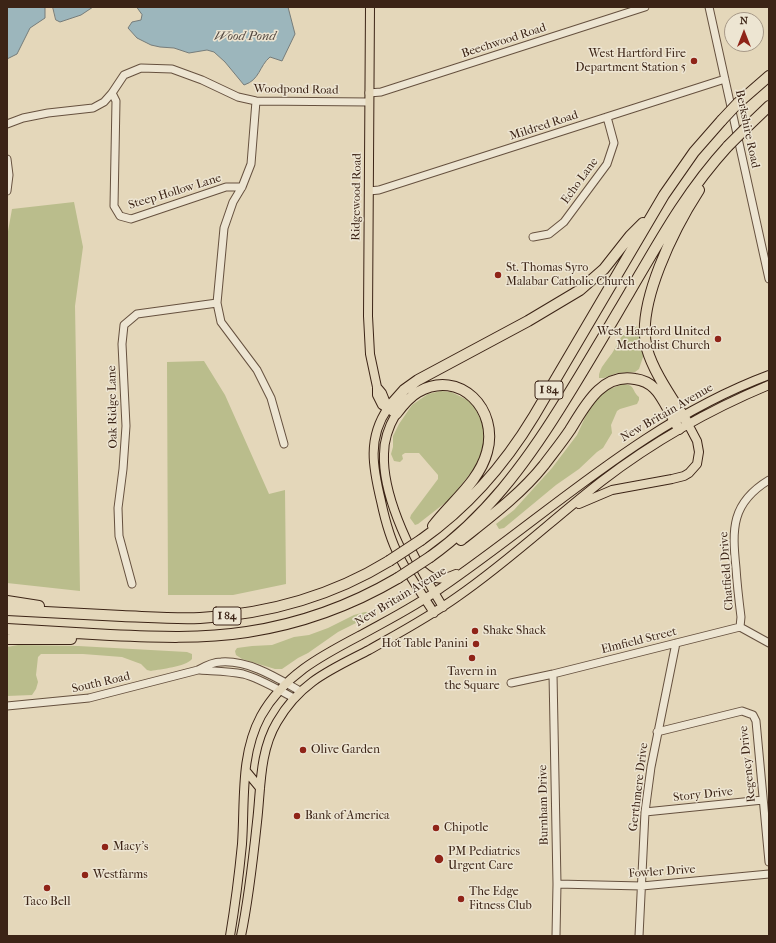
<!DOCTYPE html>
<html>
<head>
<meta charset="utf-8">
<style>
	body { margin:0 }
	#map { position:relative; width:776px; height:943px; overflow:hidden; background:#e4d7ba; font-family:"IM FELL French Canon",serif }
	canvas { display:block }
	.frame { position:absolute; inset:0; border:8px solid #3c2416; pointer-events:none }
	.north { position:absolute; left:724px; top:12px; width:40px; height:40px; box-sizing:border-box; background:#ede5d2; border:1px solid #a69887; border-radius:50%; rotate:0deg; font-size:11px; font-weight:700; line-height:16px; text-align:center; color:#3c2416 }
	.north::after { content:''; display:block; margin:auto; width:14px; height:18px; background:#8f2418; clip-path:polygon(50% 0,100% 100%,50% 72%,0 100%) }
</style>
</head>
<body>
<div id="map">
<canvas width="776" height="943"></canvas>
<div class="frame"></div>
<div class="north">N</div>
</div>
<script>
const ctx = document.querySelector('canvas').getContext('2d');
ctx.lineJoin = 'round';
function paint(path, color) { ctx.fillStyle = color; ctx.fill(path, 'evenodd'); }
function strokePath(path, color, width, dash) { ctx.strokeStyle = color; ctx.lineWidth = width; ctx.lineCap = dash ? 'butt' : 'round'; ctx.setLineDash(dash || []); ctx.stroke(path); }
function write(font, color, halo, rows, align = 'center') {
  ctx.font = font + ' "IM FELL French Canon",serif'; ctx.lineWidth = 3; ctx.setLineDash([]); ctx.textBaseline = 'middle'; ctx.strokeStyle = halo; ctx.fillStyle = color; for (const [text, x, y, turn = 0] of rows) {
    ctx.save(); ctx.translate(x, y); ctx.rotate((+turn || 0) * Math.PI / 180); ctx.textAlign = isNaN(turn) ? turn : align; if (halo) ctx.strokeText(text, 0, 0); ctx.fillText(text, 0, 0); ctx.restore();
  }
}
const green = new Path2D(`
	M 74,202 L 83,247 L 75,306 L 80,591 L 7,583 L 7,237 L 12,209 Z
	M 634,326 L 638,327 L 641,334 L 640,341 L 643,351 L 643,357 L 639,369 L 635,372 L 617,373 L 604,378 L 599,378 C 598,368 609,359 614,350 C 616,347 617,342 620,339 C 623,334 630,328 634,326 Z
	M 204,361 L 225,395 L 269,494 L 285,490 L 286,584 L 233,595 L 168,595 L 167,362 Z
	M 623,384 C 636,385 631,390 639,397 L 639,400 L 637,404 L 620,409 L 617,411 L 611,425 L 612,433 L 603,448 L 597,452 L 579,469 L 556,485 L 504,528 L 499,529 L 496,524 L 514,510 L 552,468 L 577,435 L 588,411 L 602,392 Z
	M 441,391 L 451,392 L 472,402 L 485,428 L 483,450 L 473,470 L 450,499 L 418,524 L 415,525 L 410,518 L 411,515 L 438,479 L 438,475 L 419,453 L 405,453 L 402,455 L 403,459 L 400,462 L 394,461 L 391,454 L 393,447 L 393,436 L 399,424 L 412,405 L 428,394 Z
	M 365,612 L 369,612 L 370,616 L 338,632 L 308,653 L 298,658 L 282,669 L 275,669 L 242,659 L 236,655 L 235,651 L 237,648 L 252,646 L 272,645 L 294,637 L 309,635 L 328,628 L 354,615 Z
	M 18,645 L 78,646 L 187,652 L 192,654 L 192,659 C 185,667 161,669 151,671 L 147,670 L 141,664 L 122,657 L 83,654 L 41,654 L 38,657 L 36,675 L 38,682 L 36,689 L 32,695 L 7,696 L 7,647 Z`);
const water = new Path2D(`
	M 7,7 L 45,7 L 45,18 L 30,28 L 17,54 L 7,59 Z
	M 53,7 L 93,7 L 81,15 L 60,22 L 56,20 Z
	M 137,7 L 288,7 L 295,34 L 282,61 L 270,57 C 259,66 260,80 244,85 L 225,62 L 214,52 L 207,50 L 189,53 L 174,48 L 160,47 L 151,45 L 137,38 L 128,28 L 132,22 L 141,20 L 142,15 Z`);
const minor = new Path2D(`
	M 709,7 L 769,279
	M 112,93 L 116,101 L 114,206 L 120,216 L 131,219 L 226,187 L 242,187
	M 369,93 L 381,92 L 645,7
	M 256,101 L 251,164 L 242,187 L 233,202 L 224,228 L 217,303 L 221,322 L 257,370 L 271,398 L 284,444
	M 7,124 L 23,118 L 48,113 L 93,108 L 104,102 L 112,93 L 124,75 L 141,68 L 172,69 L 202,80 L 238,97 L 256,101 L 369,102
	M 7,159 L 9,175 L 7,191
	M 369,191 L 379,190 L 725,79
	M 533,237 L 549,234 L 564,222 L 607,164 L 614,143 L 607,117
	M 132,584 L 119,536 L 118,508 L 123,469 L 126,426 L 122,344 L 124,325 L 137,314 L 217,303
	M 740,627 L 741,617 C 739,601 737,584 736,568 C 732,529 731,503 769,480
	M 200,670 C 214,671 229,671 243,674 C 261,679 277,689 294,698
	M 553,674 L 557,884 L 556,936
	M 511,683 L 553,674 L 740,627 L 769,643
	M 7,706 L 89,698 L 198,670 C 205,666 213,662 221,662 C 249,660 277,678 300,691
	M 657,732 L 742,711 L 753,715 L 756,721 L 769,862
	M 645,812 L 763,800
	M 557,884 L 642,886 L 769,874
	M 639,936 L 645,812 L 651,767 L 676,643`);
const major = new Path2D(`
	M 370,7 L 368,316 L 370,354 L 377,387 L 377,395 L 382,405 L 396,414 C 389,426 384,440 384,454 C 382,501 419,568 443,607
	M 377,387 L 382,393 L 388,408 C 367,438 373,468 381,501 C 385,520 390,539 399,556 C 409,576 422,594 434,613
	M 579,504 L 612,490 L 672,479 L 684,476 L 689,473 L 697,464 L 699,452 L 697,441 L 688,424
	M 423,571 C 434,581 443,580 456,574
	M 246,771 L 260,788
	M 230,936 C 235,906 239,875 242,844 C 245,801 240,755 261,716 C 284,675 321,656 361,635 C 388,620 416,606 441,588 C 549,514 645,421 769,375
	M 241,936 C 249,898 253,860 257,822 C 261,789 259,752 277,722 C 300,682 330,670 369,650 C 399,633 429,617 457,597 C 508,562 553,519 602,481 C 653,442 709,410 769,385`);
const highway = new Path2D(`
	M 738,103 L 769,76
	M 745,129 L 769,106
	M 388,408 L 404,390 L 418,380 L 528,321 L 580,290 L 604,269 L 630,236 L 643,223
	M 396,414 C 402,406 409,397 418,392 C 460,368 499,410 487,452 C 479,482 451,502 433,526
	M 688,424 C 675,402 654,374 647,349 C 635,305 675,227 699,190
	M 421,540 C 468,507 505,464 534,416 L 664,195 L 694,152 L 722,120
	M 461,540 C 490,517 521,494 544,465 C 553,453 562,442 570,430 C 585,406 601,373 635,379 C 642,380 648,382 654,388 C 663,396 672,418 679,429
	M 430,557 C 485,518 525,464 560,408 C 584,370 606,332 629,293 C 660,240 686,192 728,146
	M 7,601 L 39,606
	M 7,610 C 45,612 83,614 122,616 C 148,617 174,619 200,618 C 267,614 332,596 389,561
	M 7,629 C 41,631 76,633 110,635 C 156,637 202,639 247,632 C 300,624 352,605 398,578
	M 7,639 L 71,639`);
const highwayBridge = new Path2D(`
	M 722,120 L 738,103
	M 728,146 L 745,129
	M 389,561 L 421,540
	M 398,578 L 430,557`);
const markers = [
	[694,61,4,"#8f2418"],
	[498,275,4,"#8f2418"],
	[718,339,4,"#8f2418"],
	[475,631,4,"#8f2418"],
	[476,644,4,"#8f2418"],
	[472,658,4,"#8f2418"],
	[303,750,4,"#8f2418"],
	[297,816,4,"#8f2418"],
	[436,828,4,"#8f2418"],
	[105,847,4,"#8f2418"],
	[439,859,5,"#8f2418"],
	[85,875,4,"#8f2418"],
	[47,888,4,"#8f2418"],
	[461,899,4,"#8f2418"]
];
const shields = [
	[549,390,28],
	[227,616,28]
];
const shieldNames = [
	["I 84",549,390],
	["I 84",227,616]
];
const streetNames = [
	["Beechwood Road",504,41,-18],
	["Woodpond Road",296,90,1],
	["Mildred Road",544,126,-18],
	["Berkshire Road",747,129,78],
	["Echo Lane",580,181,-54],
	["Steep Hollow Lane",175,192,-17],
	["Ridgewood Road",357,197,-89],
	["Oak Ridge Lane",113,407,-91],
	["New Britain Avenue",667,413,-30],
	["Chatfield Drive",727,571,-94],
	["New Britain Avenue",401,597,-31],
	["Elmfield Street",639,641,-14],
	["South Road",101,683,-13],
	["Regency Drive",748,764,-96],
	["Gerthmere Drive",639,787,-83],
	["Story Drive",703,795,-6],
	["Burnham Drive",544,805,-91],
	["Fowler Drive",662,872,-4]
];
const poiNames = [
	["West Hartford Fire",686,54,"right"],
	["Department Station 5",686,68,"right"],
	["St. Thomas Syro",506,268],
	["Malabar Catholic Church",506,282],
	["West Hartford United",710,332,"right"],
	["Methodist Church",710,346,"right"],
	["Shake Shack",483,631],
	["Hot Table Panini",468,644,"right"],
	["Tavern in",472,672,"center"],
	["the Square",472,686,"center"],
	["Olive Garden",311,750],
	["Bank of America",305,816],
	["Chipotle",444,828],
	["Macy's",113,847],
	["PM Pediatrics",448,852],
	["Urgent Care",448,866],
	["Westfarms",93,875],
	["The Edge",469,892],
	["Fitness Club",469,906],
	["Taco Bell",47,902,"center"]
];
const waterNames = [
	["Wood Pond",245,37]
];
paint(green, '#babd8c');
paint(water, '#9cb6bc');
strokePath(water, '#767c7a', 1);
strokePath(minor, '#66513f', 9);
strokePath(major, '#3c2416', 10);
strokePath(highway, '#3c2416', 12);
strokePath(minor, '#ede5d2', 7);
strokePath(major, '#e4d7ba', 8);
strokePath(highway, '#e4d7ba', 10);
strokePath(highwayBridge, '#3c2416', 12, []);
strokePath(highwayBridge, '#e4d7ba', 10);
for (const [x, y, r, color] of markers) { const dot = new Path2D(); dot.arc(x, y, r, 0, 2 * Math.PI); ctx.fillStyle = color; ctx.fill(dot); strokePath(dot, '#ede5d2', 1.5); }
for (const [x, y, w] of shields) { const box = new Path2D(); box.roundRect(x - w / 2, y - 9, w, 18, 3); ctx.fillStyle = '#ede5d2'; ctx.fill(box); strokePath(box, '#3c2416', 1); }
write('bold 11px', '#3c2416', null, shieldNames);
write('12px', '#3c2416', '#ede5d2', streetNames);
write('12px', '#3c2416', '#ede5d2', poiNames, 'left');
write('italic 13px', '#544840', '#ede5d2', waterNames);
</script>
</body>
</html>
